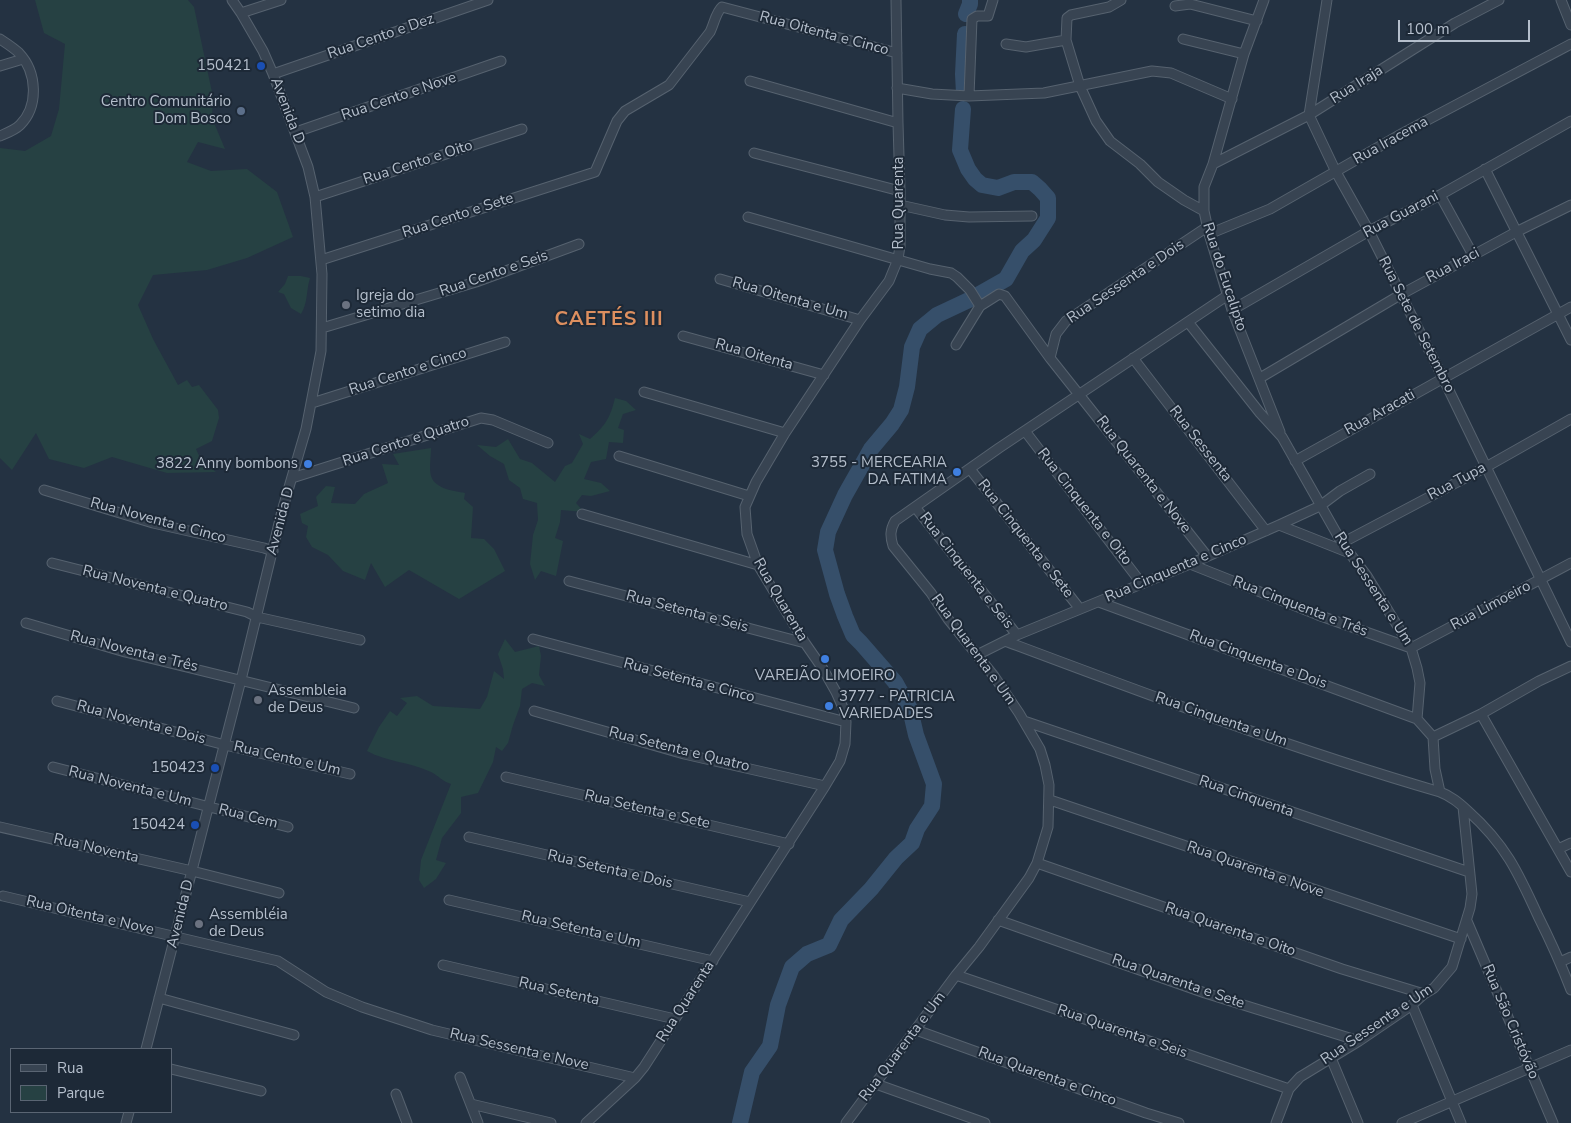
<!DOCTYPE html>
<html>
<head>
<meta charset="utf-8">
<style>
	body { margin:0 }
	#map { position:relative; width:1571px; height:1123px; overflow:hidden; background:#243242; font-family:"Nunito Sans",sans-serif }
	canvas { display:block }
	.legend { position:absolute; left:10px; top:1048px; width:162px; height:65px; box-sizing:border-box; background:#1d2937; border:1px solid #5a6573; margin:0; padding:6px 9px; list-style:none; font-size:15px; color:#b5bfcc }
	.legend li { display:flex; align-items:center; gap:10px; height:25px }
	.legend b { width:25px; border:1px solid #5a6573 }
	.scale { position:absolute; left:1398px; top:20px; width:132px; height:22px; box-sizing:border-box; border:2px solid #b5bfcc; border-top:0; padding-left:6px; font-size:15px; line-height:18px; white-space:nowrap; color:#b5bfcc; -webkit-text-stroke:4px #1d2937; paint-order:stroke }
</style>
</head>
<body>
<div id="map">
<canvas width="1571" height="1123"></canvas>
<ul class="legend">
<li><b style="height:6px;background:#384452"></b>Rua</li>
<li><b style="height:14px;background:#264143"></b>Parque</li>
</ul>
<div class="scale">100 m</div>
</div>
<script>
const ctx = document.querySelector('canvas').getContext('2d');
ctx.lineJoin = 'round';
function paint(path, color) { ctx.fillStyle = color; ctx.fill(path, 'evenodd'); }
function strokePath(path, color, width, dash) { ctx.strokeStyle = color; ctx.lineWidth = width; ctx.lineCap = dash ? 'butt' : 'round'; ctx.setLineDash(dash || []); ctx.stroke(path); }
function write(font, color, halo, rows, align = 'center') {
  ctx.font = font + ' "Nunito Sans",sans-serif'; ctx.lineWidth = 4; ctx.setLineDash([]); ctx.textBaseline = 'middle'; ctx.strokeStyle = halo; ctx.fillStyle = color; for (const [text, x, y, turn = 0] of rows) {
    ctx.save(); ctx.translate(x, y); ctx.rotate((+turn || 0) * Math.PI / 180); ctx.textAlign = isNaN(turn) ? turn : align; if (halo) ctx.strokeText(text, 0, 0); ctx.fillText(text, 0, 0); ctx.restore();
  }
}
const green = new Path2D(`
	M 35,0 L 188,0 L 194,7 L 213,97 L 212,118 L 225,149 L 198,142 L 187,162 L 211,171 L 247,169 L 277,192 L 293,237 L 247,258 L 207,270 L 153,275 L 138,305 L 153,339 L 178,385 L 187,380 L 192,387 L 199,385 L 218,410 L 219,418 L 212,441 L 196,449 L 201,460 L 216,472 L 167,473 L 112,457 L 84,468 L 49,459 L 36,433 L 12,470 L 0,458 L 0,148 L 25,151 L 51,136 L 59,109 L 65,44 L 44,33 Z
	M 288,276 L 301,276 L 310,278 C 306,291 308,303 301,314 L 291,308 L 284,294 L 278,292 L 285,284 Z
	M 615,398 L 626,401 L 636,410 L 623,414 L 618,428 L 624,430 L 623,443 L 609,442 L 606,459 L 591,462 L 584,479 L 601,483 L 610,491 L 591,496 L 582,495 L 576,503 L 584,512 L 561,510 L 560,522 L 555,538 L 563,541 L 556,576 L 541,571 L 535,580 L 530,564 L 533,535 L 538,520 L 537,503 L 523,499 L 520,488 L 509,480 L 504,464 L 490,456 L 477,445 L 496,447 L 508,439 L 520,459 L 532,463 L 555,482 L 565,466 L 572,463 L 583,444 L 579,434 L 590,439 C 606,425 610,418 615,398 Z
	M 431,448 C 431,455 429,469 431,476 C 435,489 454,491 465,493 L 464,499 L 473,507 L 471,538 L 484,539 L 494,549 L 505,571 L 459,599 L 409,570 L 385,587 L 371,563 L 365,580 L 343,571 L 328,555 L 312,547 L 306,537 L 308,526 L 302,523 L 300,514 L 318,506 L 316,497 L 326,486 L 335,487 L 331,503 L 355,504 L 364,494 L 388,483 L 382,464 L 399,465 L 393,454 Z
	M 505,639 L 515,652 L 539,646 L 541,656 L 539,675 L 545,686 L 532,683 L 522,689 L 520,706 L 513,725 L 508,743 L 502,751 L 496,747 L 493,762 L 478,793 L 461,797 L 461,813 L 442,838 L 436,860 L 446,863 L 436,879 L 424,888 L 419,880 L 421,860 L 451,784 C 442,781 439,776 431,772 C 410,762 387,762 367,751 L 379,727 L 390,711 L 397,716 L 407,703 L 400,698 L 417,696 L 433,706 L 480,709 L 487,697 L 494,671 L 504,679 L 503,669 L 498,654 Z`);
const river = new Path2D(`
	M 966,14 L 970,4 L 970,0
	M 964,93 L 963,74 L 965,34
	M 963,109 L 960,150 L 968,169 L 975,179 L 982,185 L 998,188 L 1014,182 L 1032,182 L 1040,189 L 1048,198 L 1048,218 L 1034,240 L 1022,251 L 1006,279 L 976,296
	M 740,1123 L 752,1072 L 770,1046 L 778,1005 L 792,967 L 807,954 L 829,945 L 841,920 L 871,889 L 896,858 L 912,843 L 917,829 L 932,806 L 934,784 L 916,735 L 910,709 L 895,682 L 861,643 L 853,635 L 845,616 L 837,594 L 825,550 L 828,532 L 845,495 L 871,449 L 892,424 L 901,410 L 907,387 L 912,347 L 920,329 L 937,315 L 971,299`);
const minor = new Path2D(`
	M 1121,0 L 1109,7 L 1071,15 L 1067,18 L 1066,40 L 1080,86 L 1096,121 L 1110,141 L 1140,164 L 1158,182 L 1184,200 L 1204,211
	M 1264,0 L 1244,54 L 1213,164 L 1204,187 L 1204,211 L 1209,234 L 1232,310 L 1280,432
	M 1327,0 L 1309,115 L 1336,172 L 1369,231 L 1443,378 L 1571,642
	M 1561,0 L 1571,25
	M 1175,6 L 1190,4 L 1257,21
	M 241,13 L 281,0
	M 0,39 C 6,43 14,48 19,53 C 37,72 39,106 20,125 C 15,130 7,133 0,136
	M 1183,39 L 1244,54
	M 1006,44 L 1026,47 L 1066,40
	M 0,66 L 23,59
	M 273,74 L 488,0
	M 750,81 L 898,123
	M 897,88 L 932,94 L 969,96 L 1044,93 L 1152,71 L 1171,73 L 1232,99
	M 969,96 L 972,19 L 977,16 L 988,16 L 993,0
	M 296,132 L 501,61
	M 754,153 L 900,191
	M 1213,164 L 1309,115 L 1455,23 L 1499,0
	M 1485,169 L 1571,340
	M 1440,195 L 1473,255
	M 315,197 L 522,129
	M 900,205 L 945,215 L 969,217 L 1032,216
	M 748,217 L 930,269 L 951,273 L 957,277 L 970,290 L 980,306 L 956,345
	M 1209,234 L 1270,209 L 1403,133 L 1571,44
	M 321,260 L 595,172 L 617,121 L 625,111 L 669,85 L 710,32 C 714,24 716,12 722,7 L 897,53
	M 720,279 L 860,320
	M 980,306 L 999,294 L 1005,296 L 1050,358
	M 1232,310 L 1369,231 L 1440,195 L 1571,121
	M 1188,322 L 1260,413 L 1282,437 L 1342,543 L 1367,576 L 1411,648 L 1417,668 L 1420,683 L 1417,719
	M 322,328 L 476,282 L 579,244
	M 683,336 L 824,375
	M 1133,358 L 1266,531
	M 1260,378 L 1400,295 L 1516,232 L 1571,205
	M 644,392 L 785,433
	M 312,403 L 505,342
	M 1025,431 L 1142,584
	M 619,456 L 749,496
	M 1295,461 L 1571,307
	M 970,469 L 1080,609
	M 292,478 L 481,418 L 493,420 L 548,443
	M 44,490 L 153,523 L 264,548 L 273,551
	M 915,507 L 1017,635
	M 582,514 L 758,565
	M 1279,525 L 1347,552
	M 1342,543 L 1486,467 L 1571,419
	M 1207,556 L 1050,358 L 1056,334 L 1066,321 L 1207,227
	M 52,563 L 247,612 L 257,617 L 360,640
	M 1190,564 L 1318,615 L 1411,648 L 1571,563
	M 569,581 L 805,643
	M 1099,602 L 1417,719 L 1433,737 L 1435,769 L 1440,792 C 1451,796 1459,803 1468,811 C 1505,844 1518,872 1538,916 C 1550,940 1561,964 1571,990
	M 26,623 L 125,652 L 354,708
	M 533,639 L 846,722
	M 1005,641 C 1149,695 1292,749 1440,792
	M 977,655 L 1017,635 L 1190,564 L 1279,525 L 1320,506 L 1340,491 L 1370,474
	M 57,701 L 225,745 L 350,774
	M 534,711 L 684,754 L 825,786
	M 1481,714 L 1571,872
	M 1024,721 L 1469,872
	M 1433,737 L 1481,714 L 1539,681 L 1571,666
	M 53,767 L 288,827
	M 506,777 L 789,844
	M 1050,800 L 1461,939
	M 0,827 L 192,871 L 279,893
	M 469,837 L 750,902
	M 1558,849 L 1571,843
	M 1037,863 L 1342,969 L 1424,994
	M 3,896 L 278,961 L 326,992 L 362,1007 L 432,1030 L 635,1078
	M 449,900 L 713,961
	M 998,920 L 1205,993 L 1359,1041
	M 1467,921 L 1553,1123
	M 1560,962 L 1571,957
	M 443,965 L 675,1019
	M 956,975 L 1289,1089
	M 159,998 L 294,1035
	M 1412,1005 L 1461,1123
	M 916,1030 L 1146,1113 L 1179,1123
	M 146,1049 L 241,680 L 282,511 L 306,429 L 321,351 L 322,274 L 315,197 L 308,167 L 273,74 L 263,51 L 241,13 L 232,0
	M 1331,1058 L 1358,1123
	M 171,1069 L 261,1091
	M 460,1077 L 478,1123
	M 876,1084 L 985,1123
	M 396,1094 L 407,1123
	M 471,1104 L 551,1123
	M 126,1123 L 129,1112
	M 586,1123 L 635,1078 L 644,1067 L 825,786 L 840,761 L 845,744 L 846,722 L 844,710 L 836,692 L 823,669 L 805,643 L 758,565 L 747,534 L 745,507 L 756,482 L 785,433 L 860,320 L 889,281 L 898,259 L 900,246 L 900,191 L 898,123 L 896,0
	M 846,1123 L 956,975 L 979,947 L 1029,878 L 1037,863 L 1048,827 L 1049,785 L 1045,765 L 1040,749 L 1019,713 L 994,676 L 948,619 L 931,593 L 893,546 C 890,536 890,530 895,521 L 999,448 L 1228,295
	M 1276,1123 L 1289,1089 L 1300,1077 L 1359,1041 L 1412,1005 L 1424,994 L 1434,988 L 1452,967 L 1470,908 L 1472,894 L 1463,807
	M 1402,1123 L 1571,1050`);
const markers = [
	[261,66,5,"#1a4fb4"],
	[241,111,5,"#5c6f8a"],
	[346,305,5,"#6b7280"],
	[308,464,5,"#3f7fe0"],
	[957,472,5,"#3f7fe0"],
	[825,659,5,"#3f7fe0"],
	[258,700,5,"#6b7280"],
	[829,706,5,"#3f7fe0"],
	[215,768,5,"#1a4fb4"],
	[195,825,5,"#1a4fb4"],
	[199,924,5,"#6b7280"]
];
const streetNames = [
	["Rua Oitenta e Cinco",824,34,15],
	["Rua Cento e Dez",381,37,-19],
	["Rua Iraja",1357,85,-32],
	["Rua Cento e Nove",399,97,-19],
	["Avenida D",287,111,69],
	["Rua Iracema",1391,141,-29],
	["Rua Cento e Oito",418,163,-18],
	["Rua Quarenta",899,203,-90],
	["Rua Guarani",1401,215,-28],
	["Rua Cento e Sete",458,216,-18],
	["Rua Iraci",1453,266,-28],
	["Rua Cento e Seis",494,274,-19],
	["Rua do Eucalipto",1224,277,72],
	["Rua Sessenta e Dois",1126,282,-34],
	["Rua Oitenta e Um",790,299,16],
	["Rua Sete de Setembro",1416,325,63],
	["Rua Oitenta",754,355,16],
	["Rua Cento e Cinco",408,372,-18],
	["Rua Aracati",1380,413,-29],
	["Rua Cento e Quatro",406,442,-18],
	["Rua Sessenta",1200,444,52],
	["Rua Quarenta e Nove",1143,475,52],
	["Rua Tupa",1457,482,-28],
	["Rua Cinquenta e Oito",1084,507,52],
	["Rua Noventa e Cinco",158,521,15],
	["Avenida D",281,521,-75],
	["Rua Cinquenta e Sete",1025,539,52],
	["Rua Cinquenta e Cinco",1176,569,-23],
	["Rua Cinquenta e Seis",966,571,52],
	["Rua Noventa e Quatro",155,589,14],
	["Rua Sessenta e Um",1373,589,57],
	["Rua Quarenta",780,600,60],
	["Rua Limoeiro",1491,606,-28],
	["Rua Cinquenta e Três",1300,607,21],
	["Rua Setenta e Seis",687,612,15],
	["Rua Quarenta e Um",973,650,54],
	["Rua Noventa e Três",134,652,14],
	["Rua Cinquenta e Dois",1258,660,20],
	["Rua Setenta e Cinco",689,681,15],
	["Rua Cinquenta e Um",1221,720,19],
	["Rua Noventa e Dois",141,723,15],
	["Rua Setenta e Quatro",679,750,14],
	["Rua Cento e Um",287,759,13],
	["Rua Noventa e Um",130,787,14],
	["Rua Cinquenta",1246,797,19],
	["Rua Setenta e Sete",647,810,13],
	["Rua Cem",248,817,14],
	["Rua Noventa",96,849,13],
	["Rua Setenta e Dois",610,870,13],
	["Rua Quarenta e Nove",1255,870,19],
	["Avenida D",181,914,-76],
	["Rua Oitenta e Nove",90,916,13],
	["Rua Setenta e Um",581,930,13],
	["Rua Quarenta e Oito",1230,930,19],
	["Rua Quarenta e Sete",1178,982,19],
	["Rua Setenta",559,992,13],
	["Rua Quarenta",686,1002,-57],
	["Rua São Cristóvão",1510,1022,67],
	["Rua Sessenta e Um",1377,1025,-34],
	["Rua Quarenta e Seis",1122,1032,19],
	["Rua Quarenta e Um",903,1047,-53],
	["Rua Sessenta e Nove",519,1050,13],
	["Rua Quarenta e Cinco",1047,1077,20]
];
const poiNames = [
	["150421",251,66],
	["Centro Comunitário",231,102],
	["Dom Bosco",231,119],
	["Igreja do",356,296,"left"],
	["setimo dia",356,313,"left"],
	["3755 - MERCEARIA",947,463],
	["DA FATIMA",947,480],
	["3822 Anny bombons",298,464],
	["VAREJÃO LIMOEIRO",825,676,"center"],
	["Assembleia",268,691,"left"],
	["de Deus",268,708,"left"],
	["3777 - PATRICIA",839,697,"left"],
	["VARIEDADES",839,714,"left"],
	["150423",205,768],
	["150424",185,825],
	["Assembléia",209,915,"left"],
	["de Deus",209,932,"left"]
];
const districtNames = [
	["CAETÉS III",609,320]
];
paint(green, '#264143');
strokePath(river, '#364f6a', 16);
strokePath(minor, '#56626f', 11);
strokePath(minor, '#384452', 9);
for (const [x, y, r, color] of markers) { const dot = new Path2D(); dot.arc(x, y, r, 0, 2 * Math.PI); ctx.fillStyle = color; ctx.fill(dot); strokePath(dot, '#1d2937', 2); }
write('15px', '#b5bfcc', '#1d2937', streetNames);
write('15px', '#b5bfcc', '#1d2937', poiNames, 'right');
ctx.letterSpacing = '1px';
write('bold 20px', '#dd8f5f', '#1d2937', districtNames);
ctx.letterSpacing = '0px';
</script>
</body>
</html>
